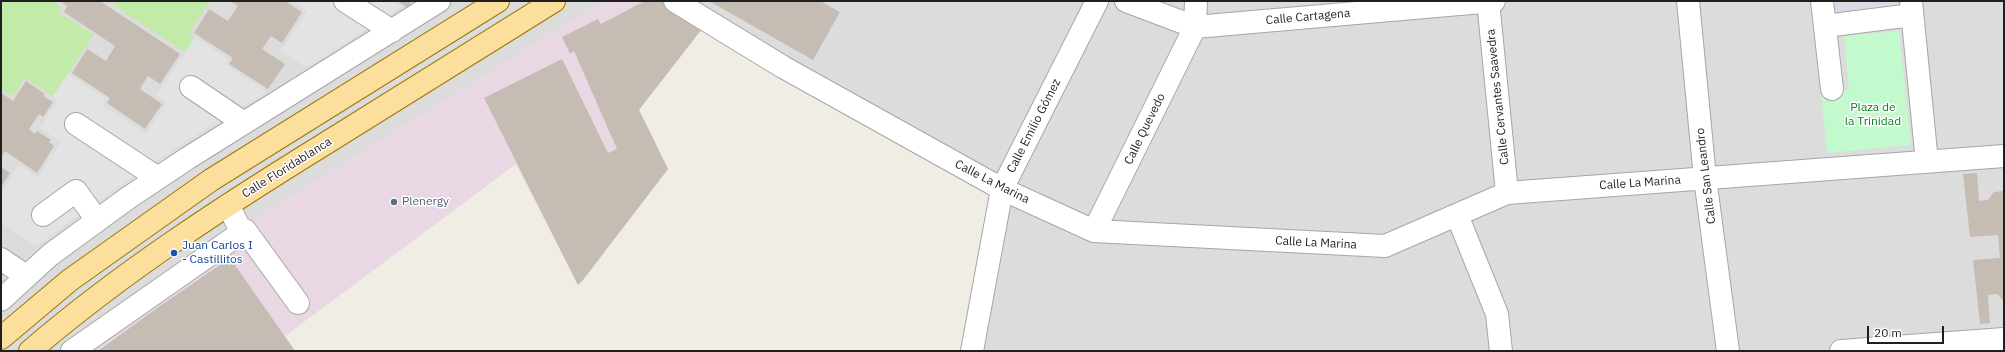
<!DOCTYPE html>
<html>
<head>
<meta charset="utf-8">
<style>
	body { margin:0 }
	#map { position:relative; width:2005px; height:352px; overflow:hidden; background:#f0ede5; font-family:"IBM Plex Sans",sans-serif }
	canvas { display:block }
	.frame { position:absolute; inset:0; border:2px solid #1f1f1f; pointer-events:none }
	.scale { position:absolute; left:1867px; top:326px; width:77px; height:18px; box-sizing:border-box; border:2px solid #1f1f1f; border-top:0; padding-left:5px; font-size:12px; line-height:14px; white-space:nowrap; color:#1f1f1f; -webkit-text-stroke:3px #fff; paint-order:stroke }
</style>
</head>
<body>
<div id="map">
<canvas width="2005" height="352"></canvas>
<div class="frame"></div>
<div class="scale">20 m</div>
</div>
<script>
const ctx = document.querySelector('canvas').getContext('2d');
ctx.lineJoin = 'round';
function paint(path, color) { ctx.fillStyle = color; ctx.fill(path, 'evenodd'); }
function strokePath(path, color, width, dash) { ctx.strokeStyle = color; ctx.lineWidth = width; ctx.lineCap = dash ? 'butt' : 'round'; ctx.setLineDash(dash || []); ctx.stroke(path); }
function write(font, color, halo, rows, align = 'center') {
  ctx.font = font + ' "IBM Plex Sans",sans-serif'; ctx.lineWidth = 3; ctx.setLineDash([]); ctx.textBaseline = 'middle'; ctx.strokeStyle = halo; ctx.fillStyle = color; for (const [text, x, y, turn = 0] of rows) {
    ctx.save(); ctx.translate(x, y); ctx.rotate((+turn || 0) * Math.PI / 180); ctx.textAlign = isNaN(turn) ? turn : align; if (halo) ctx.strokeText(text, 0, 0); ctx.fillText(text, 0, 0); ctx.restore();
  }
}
const residential = new Path2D(`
	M 1,1 L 604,1 L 240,229 L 73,351 L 1,351 Z
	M 675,1 L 2004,1 L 2004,351 L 972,351 L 1001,189 Z`);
const industrial = new Path2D(`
	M 604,1 L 675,1 L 705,25 L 639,109 L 668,169 L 583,280 L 578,285 L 516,164 L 285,336 L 295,351 L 73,351 L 240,229 Z`);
const grass = new Path2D(`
	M 3,1 L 53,1 L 62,7 L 59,13 L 94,35 L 53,96 L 25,78 L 13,96 L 1,89 L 1,4 Z
	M 114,1 L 210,1 L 189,33 L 195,37 L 185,52 L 112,4 Z`);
const park = new Path2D(`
	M 1899,31 L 1911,145 L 1827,153 L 1821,93 L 1849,90 L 1844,36 Z`);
const parking = new Path2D(`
	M 293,1 L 392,1 L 402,7 L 307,67 L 281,51 L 307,11 Z
	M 195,37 L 228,59 L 225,64 L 267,92 L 183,143 L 117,188 L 36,246 L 1,223 L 1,193 L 19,165 L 38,177 L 61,142 L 40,128 L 58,100 L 53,96 L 68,74 L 106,99 L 103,105 L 146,134 L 167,102 L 156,96 Z`);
const plaza = new Path2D(`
	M 1822,1 L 1910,1 L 1824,14 Z`);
const building = new Path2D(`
	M 60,1 L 100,1 L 180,54 L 160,84 L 148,76 L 140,89 L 162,104 L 145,129 L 107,103 L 110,98 L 72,73 L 87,49 L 106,61 L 115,46 L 64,12 L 67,6 Z
	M 230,1 L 285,1 L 302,12 L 282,43 L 271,36 L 262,49 L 285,64 L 268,89 L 229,64 L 233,58 L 194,33 L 209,9 L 228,21 L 238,6 Z
	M 397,1 L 412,1 L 408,8 Z
	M 645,1 L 663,1 L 705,25 L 639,110 L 668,169 L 583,280 L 578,285 L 484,98 L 562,59 L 608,153 L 617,149 L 574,51 L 570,54 L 562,37 L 598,19 L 601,24 Z
	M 709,1 L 820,1 L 840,12 L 813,60 Z
	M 26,81 L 45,94 L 43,96 L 53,102 L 43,117 L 39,114 L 29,129 L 35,134 L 37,131 L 51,140 L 49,142 L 54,146 L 37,173 L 5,151 L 1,158 L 1,93 L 13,101 Z
	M 1,167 L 10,173 L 1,187 Z
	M 1977,173 L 1979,201 L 1988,200 L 1994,192 L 2004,191 L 2004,301 L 1997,294 L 1988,295 L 1990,323 L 1980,324 L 1973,260 L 2000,258 L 1998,235 L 1970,237 L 1963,174 Z
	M 230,258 L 295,351 L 98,351 L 160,306 Z`);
const minor = new Path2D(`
	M 345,1 L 392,31
	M 675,1 L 783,67 L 1002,189 L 1094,231 L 1385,246 L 1507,193 L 2004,156
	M 1126,1 L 1195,27 L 1494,1
	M 1488,1 L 1507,193
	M 1688,1 L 1705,178 L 1728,351
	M 1822,1 L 1832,89
	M 1911,1 L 1927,162
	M 1825,26 L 1912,15
	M 191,87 L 244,123
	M 76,124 L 158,178
	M 228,205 L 240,229 L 245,230 L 298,303
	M 43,215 L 76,191 L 97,220
	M 1457,215 L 1497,314 L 1501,351
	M 1094,231 L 1195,27 L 1196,1
	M 1,259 L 26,276
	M 1,300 L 50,255 L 128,198 L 188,158 L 439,1
	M 72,351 L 245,230
	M 972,351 L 1002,189 L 1097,1
	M 1841,351 L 2004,339`);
const major = new Path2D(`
	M 1,338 L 70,280 L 211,180 L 498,1
	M 30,351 C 121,273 221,208 323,145 C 400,97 477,49 554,1`);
const markers = [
	[394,202,4,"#5c6f8a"],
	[174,253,4,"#1a4fb4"]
];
const streetNames = [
	["Calle Cartagena",1308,17,-5],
	["Calle Cervantes Saavedra",1498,97,-96],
	["Calle Emilio Gómez",1034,126,-63],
	["Calle Quevedo",1145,129,-64],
	["Calle Floridablanca",287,168,-32],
	["Calle San Leandro",1706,176,-97],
	["Calle La Marina",992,182,27],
	["Calle La Marina",1640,183,-4],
	["Calle La Marina",1316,243,3]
];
const parkNames = [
	["Plaza de",1873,108],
	["la Trinidad",1873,122]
];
const serviceNames = [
	["Plenergy",402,202]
];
const transitNames = [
	["Juan Carlos I",182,246],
	["- Castillitos",182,260]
];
paint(residential, '#dddcdc');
paint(industrial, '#e9d7e3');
paint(grass, '#c2ebaa');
paint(park, '#c2facd');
paint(parking, '#e3e3e3');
paint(plaza, '#dbd9e6');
paint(building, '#c5bdb4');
strokePath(minor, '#a6a6a6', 24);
strokePath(major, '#9a7900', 24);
strokePath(minor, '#fff', 22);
strokePath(major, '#fddf9d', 22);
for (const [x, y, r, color] of markers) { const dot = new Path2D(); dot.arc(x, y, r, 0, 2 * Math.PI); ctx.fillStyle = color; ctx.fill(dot); strokePath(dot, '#fff', 1.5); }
write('12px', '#1f1f1f', '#fff', streetNames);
write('12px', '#0a8021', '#fff', parkNames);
write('12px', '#4e5e75', '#fff', serviceNames, 'left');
write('12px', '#164399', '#fff', transitNames, 'left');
</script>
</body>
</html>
